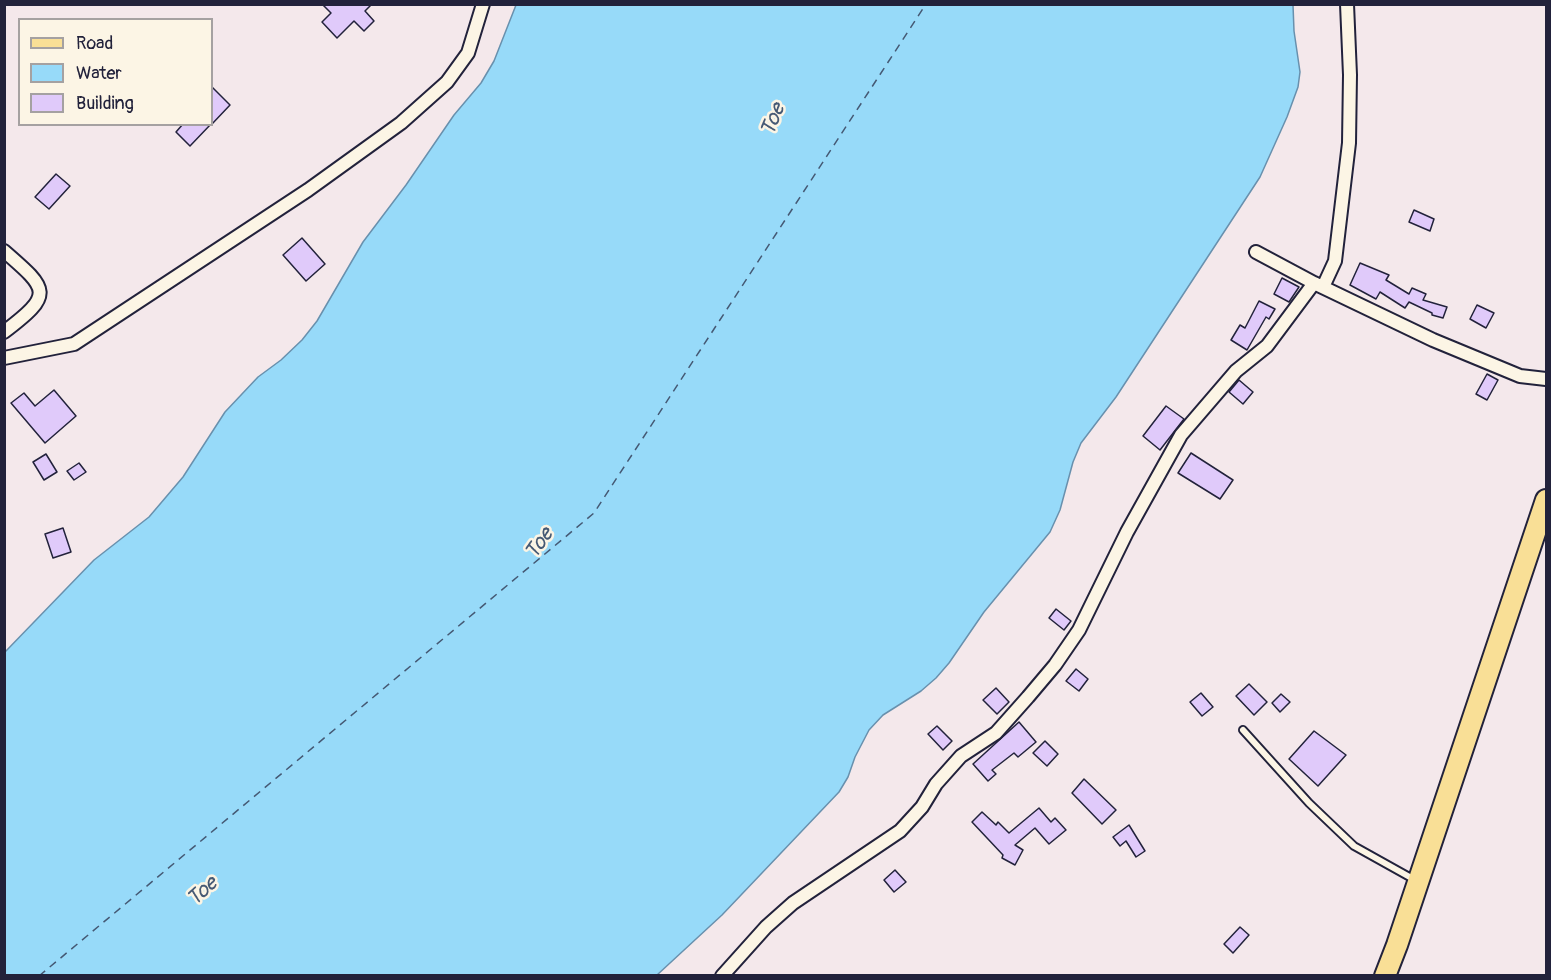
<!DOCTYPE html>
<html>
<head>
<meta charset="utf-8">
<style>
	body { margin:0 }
	#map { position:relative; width:1551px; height:980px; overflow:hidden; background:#f4e8eb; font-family:Pangolin,sans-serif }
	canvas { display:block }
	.frame { position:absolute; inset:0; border:6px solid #22223b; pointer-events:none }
	.legend { position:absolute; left:18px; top:18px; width:195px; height:108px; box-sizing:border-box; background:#fcf5e5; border:2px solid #a5a1a1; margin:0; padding:8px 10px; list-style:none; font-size:18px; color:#22223b }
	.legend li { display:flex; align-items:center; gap:12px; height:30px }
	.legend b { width:30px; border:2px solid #a5a1a1 }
</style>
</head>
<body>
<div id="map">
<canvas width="1551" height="980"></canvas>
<div class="frame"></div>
<ul class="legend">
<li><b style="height:8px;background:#f9df96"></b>Road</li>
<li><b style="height:16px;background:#97daf9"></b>Water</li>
<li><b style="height:16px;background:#e0cafa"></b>Building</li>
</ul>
</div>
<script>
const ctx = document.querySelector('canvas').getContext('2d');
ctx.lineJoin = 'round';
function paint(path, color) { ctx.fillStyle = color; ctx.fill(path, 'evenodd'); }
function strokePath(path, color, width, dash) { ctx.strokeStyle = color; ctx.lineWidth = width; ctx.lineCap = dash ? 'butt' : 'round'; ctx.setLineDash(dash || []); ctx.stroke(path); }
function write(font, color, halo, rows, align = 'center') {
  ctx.font = font + ' Pangolin,sans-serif'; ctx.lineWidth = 5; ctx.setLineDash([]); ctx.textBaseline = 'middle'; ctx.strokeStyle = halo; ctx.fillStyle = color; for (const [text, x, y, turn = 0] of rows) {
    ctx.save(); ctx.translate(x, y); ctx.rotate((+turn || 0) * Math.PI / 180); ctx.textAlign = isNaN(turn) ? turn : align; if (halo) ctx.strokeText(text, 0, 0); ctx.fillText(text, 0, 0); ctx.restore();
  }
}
const water = new Path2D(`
	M 516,5 L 1293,5 L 1294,31 L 1300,72 L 1298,87 L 1287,117 L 1260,177 L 1116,397 L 1081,443 L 1073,462 L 1060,510 L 1050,532 L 984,612 L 949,663 L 936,678 L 921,691 L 883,715 L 869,730 L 855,757 L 848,777 L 839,792 L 722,915 L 657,975 L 5,975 L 5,652 L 94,560 L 149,517 L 183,477 L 225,412 L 258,377 L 281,360 L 302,340 L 317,321 L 363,242 L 406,185 L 454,115 L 481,83 L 494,61 Z`);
const ferry = new Path2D(`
	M 39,976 L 594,513 L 926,4`);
const building = new Path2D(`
	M 322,4 L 372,4 L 365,11 L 374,21 L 364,31 L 354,21 L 337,38 L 322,22 L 331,13 Z
	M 212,87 L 230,105 L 212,124 Z
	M 183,124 L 211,124 L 190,146 L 176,132 Z
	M 56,174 L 70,186 L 49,209 L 35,197 Z
	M 1414,210 L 1434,219 L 1430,231 L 1409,222 Z
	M 302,238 L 325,264 L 306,281 L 283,255 Z
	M 1360,263 L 1389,275 L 1386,280 L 1409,294 L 1412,288 L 1426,294 L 1423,300 L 1447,307 L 1443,318 L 1432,315 L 1432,313 L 1409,302 L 1405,308 L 1380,292 L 1376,299 L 1350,285 Z
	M 1282,278 L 1299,287 L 1289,302 L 1274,294 Z
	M 1259,301 L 1275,309 L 1269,319 L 1266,317 L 1247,350 L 1231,340 L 1240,325 L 1245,328 Z
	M 1477,305 L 1494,313 L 1486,328 L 1470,319 Z
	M 1487,374 L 1498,380 L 1487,400 L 1476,394 Z
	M 1239,380 L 1253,392 L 1243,404 L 1229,392 Z
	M 54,390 L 76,416 L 45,443 L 11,403 L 24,393 L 35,406 Z
	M 1166,406 L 1184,419 L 1160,450 L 1143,436 Z
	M 1191,453 L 1233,480 L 1220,499 L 1178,473 Z
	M 46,454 L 57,472 L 44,480 L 33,462 Z
	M 79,463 L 86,472 L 74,480 L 67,471 Z
	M 63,528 L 71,552 L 53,558 L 45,534 Z
	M 1056,609 L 1071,621 L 1064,630 L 1049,618 Z
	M 1076,669 L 1088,679 L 1079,691 L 1066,681 Z
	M 1249,684 L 1267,702 L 1254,715 L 1236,696 Z
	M 996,688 L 1009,702 L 997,714 L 983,700 Z
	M 1201,693 L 1213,707 L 1202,716 L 1190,702 Z
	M 1281,694 L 1290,702 L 1280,712 L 1272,703 Z
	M 1019,722 L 1036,742 L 1018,757 L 1014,753 L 992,770 L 996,774 L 988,781 L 973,764 Z
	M 937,726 L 952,741 L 943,750 L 928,734 Z
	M 1314,731 L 1346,755 L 1318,786 L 1289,759 Z
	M 1045,741 L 1058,754 L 1047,766 L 1033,753 Z
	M 1084,779 L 1116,810 L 1102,824 L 1072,793 Z
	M 1039,808 L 1051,822 L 1055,818 L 1066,830 L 1049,844 L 1035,828 L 1015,845 L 1023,850 L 1015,865 L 1002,858 L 1003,855 L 972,822 L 982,812 L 996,825 L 998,822 L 1009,833 Z
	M 1129,825 L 1145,851 L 1136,857 L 1126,841 L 1120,846 L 1113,837 Z
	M 895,870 L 906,882 L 894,892 L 884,880 Z
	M 1240,927 L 1249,935 L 1233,953 L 1224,944 Z`);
const service = new Path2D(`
	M 1243,730 L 1309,803 L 1354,846 L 1415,880`);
const minor = new Path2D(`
	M 4,251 C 49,290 54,294 4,332
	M 1256,252 L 1314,283 L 1433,340 L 1520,376 L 1546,379
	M 1323,287 L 1335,261 L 1349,143 L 1350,75 L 1347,4
	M 4,358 L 74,344 L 308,190 L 401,123 L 447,82 L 468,53 L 483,4
	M 722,976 L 766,927 L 793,903 L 900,831 L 922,807 L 936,784 L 961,756 L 996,733 L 1028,697 L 1055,665 L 1079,630 L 1127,532 L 1181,435 L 1236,371 L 1267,346 L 1314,283`);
const primary = new Path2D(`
	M 1385,976 L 1397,945 L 1546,500`);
const waterNames = [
	["Toe",774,120,-68],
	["Toe",540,544,-55],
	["Toe",203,892,-42]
];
paint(water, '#97daf9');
strokePath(water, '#6890ad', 1.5);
strokePath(ferry, '#455974', 1.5, [8, 6]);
paint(building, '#e0cafa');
strokePath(building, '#22223b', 1.5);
strokePath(service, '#22223b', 10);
strokePath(minor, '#22223b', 16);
strokePath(primary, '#22223b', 24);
strokePath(service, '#fcf5e5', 6);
strokePath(minor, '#fcf5e5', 12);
strokePath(primary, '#f9df96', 20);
write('italic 21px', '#455974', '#fcf5e5', waterNames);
</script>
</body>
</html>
